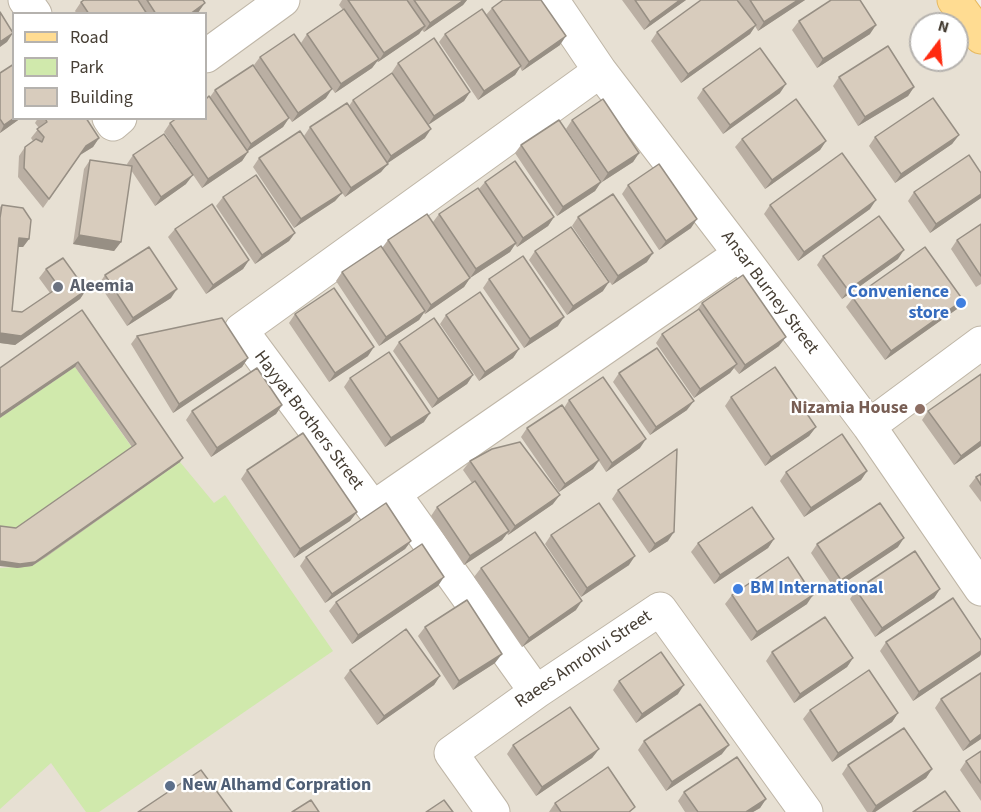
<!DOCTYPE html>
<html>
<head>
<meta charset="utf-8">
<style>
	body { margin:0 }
	#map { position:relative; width:981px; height:812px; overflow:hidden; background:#f3eee5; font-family:"Source Sans 3",sans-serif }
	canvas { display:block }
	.legend { position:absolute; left:12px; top:12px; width:195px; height:108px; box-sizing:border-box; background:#fff; border:2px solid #b5b2ae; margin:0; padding:8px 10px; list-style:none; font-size:18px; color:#463e34 }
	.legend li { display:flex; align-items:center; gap:12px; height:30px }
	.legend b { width:30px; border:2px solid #b5b2ae }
	.north { position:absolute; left:909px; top:12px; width:60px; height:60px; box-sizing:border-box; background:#fff; border:2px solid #b5b2ae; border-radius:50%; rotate:16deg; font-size:16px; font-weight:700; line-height:24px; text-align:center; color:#463e34 }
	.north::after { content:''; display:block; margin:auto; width:21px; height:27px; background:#ff2b10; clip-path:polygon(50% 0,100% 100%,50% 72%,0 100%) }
</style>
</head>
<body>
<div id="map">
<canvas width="981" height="812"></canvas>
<ul class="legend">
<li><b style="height:8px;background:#ffdc92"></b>Road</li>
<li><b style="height:16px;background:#d0e9ac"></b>Park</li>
<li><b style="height:16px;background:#d8ccbd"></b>Building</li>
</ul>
<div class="north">N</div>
</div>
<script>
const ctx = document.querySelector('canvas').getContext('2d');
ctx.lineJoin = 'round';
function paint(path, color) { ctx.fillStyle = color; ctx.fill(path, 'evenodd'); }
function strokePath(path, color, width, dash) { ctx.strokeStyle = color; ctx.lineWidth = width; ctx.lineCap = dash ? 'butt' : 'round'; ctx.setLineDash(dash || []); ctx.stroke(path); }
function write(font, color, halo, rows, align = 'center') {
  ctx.font = font + ' "Source Sans 3",sans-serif'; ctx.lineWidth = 4.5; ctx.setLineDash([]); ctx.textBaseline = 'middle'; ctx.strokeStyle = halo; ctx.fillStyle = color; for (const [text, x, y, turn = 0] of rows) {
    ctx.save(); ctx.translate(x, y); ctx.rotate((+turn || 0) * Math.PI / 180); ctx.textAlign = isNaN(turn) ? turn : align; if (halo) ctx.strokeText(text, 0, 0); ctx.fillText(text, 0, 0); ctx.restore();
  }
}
const residential = new Path2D(`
	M 0,0 L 951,0 L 981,42 L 981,812 L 0,812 ZM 14,14 L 206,14 L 206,118 L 14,118 ZM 921,24 L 957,24 L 957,60 L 921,60 Z`);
const green = new Path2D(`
	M 75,367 L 133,449 L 13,532 L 0,531 L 0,418 Z
	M 180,462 L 214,503 L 225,495 L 333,651 L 99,812 L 86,812 L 51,763 L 0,809 L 0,568 L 32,566 Z`);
const minor = new Path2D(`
	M 25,0 L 35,14
	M 552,0 L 600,71 L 740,254 L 869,426 L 981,589
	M 206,56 L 283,0
	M 600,71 L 241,330 L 373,508 L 740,254
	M 109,118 L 113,124 L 120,118
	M 869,426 L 981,343
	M 395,495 L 536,692
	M 493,812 L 451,753 L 536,692 L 660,609 L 806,812`);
const major = new Path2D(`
	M 954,0 L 981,37`);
const wall = new Path2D(`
	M 84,0 L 203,0 L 199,12 L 197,14 L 77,14 L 75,11 L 81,2 Z
	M 342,0 L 467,0 L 463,5 L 424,32 L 422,30 L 419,34 L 378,62 L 377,61 L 372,68 L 335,93 L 301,43 L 307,34 L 343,10 L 339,5 Z
	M 622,0 L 686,0 L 644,30 Z
	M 738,0 L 805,0 L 758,31 L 755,26 L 750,34 L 681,83 L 651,41 L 657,32 Z
	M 492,8 L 560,45 L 522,71 L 520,67 L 515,75 L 478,100 L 439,42 L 445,34 L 486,15 Z
	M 799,21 L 870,34 L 817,68 L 792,30 Z
	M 260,57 L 326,98 L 292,122 L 254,65 Z
	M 398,63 L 470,92 L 464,101 L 428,125 L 392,72 Z
	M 0,73 L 21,118 L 0,133 Z
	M 839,77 L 914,87 L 908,96 L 858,126 L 833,86 Z
	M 703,89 L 780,93 L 723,134 L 697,98 Z
	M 215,90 L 289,118 L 283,127 L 247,151 L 248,152 L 242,161 L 202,188 L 164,132 L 170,123 L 210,97 Z
	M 353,100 L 425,138 L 387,163 L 381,172 L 345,197 L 304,136 L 310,127 L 349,106 Z
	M 38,118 L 86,118 L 99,138 L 93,147 L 80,155 L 43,208 L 18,177 L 19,156 L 25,147 L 33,141 L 31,138 L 39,128 L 35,123 Z
	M 572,120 L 639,153 L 633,162 L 602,182 L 566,129 Z
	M 959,135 L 952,144 L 895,183 L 869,146 L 875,137 Z
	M 742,139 L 826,141 L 820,150 L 765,189 L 735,147 Z
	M 521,145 L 601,182 L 595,191 L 557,216 L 515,153 Z
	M 133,155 L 186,184 L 155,206 L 131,170 L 121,242 L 114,251 L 73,244 L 84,169 L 90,160 L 128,166 L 127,164 Z
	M 259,158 L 342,193 L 335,201 L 294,228 L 253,167 Z
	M 981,173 L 981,198 L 930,233 L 908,201 L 914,192 Z
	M 485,182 L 554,217 L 548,226 L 517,247 L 515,244 L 510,252 L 470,278 L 464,287 L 425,314 L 424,313 L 419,320 L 379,346 L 336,281 L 342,272 L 382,248 L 388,240 L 433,222 L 439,214 L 479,189 Z
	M 628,185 L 691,228 L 659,250 L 622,194 Z
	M 223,197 L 295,233 L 289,241 L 255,264 L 216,206 Z
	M 2,205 L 29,239 L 23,247 L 18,247 L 12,311 L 22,312 L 50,293 L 39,278 L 46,269 L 86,290 L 80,299 L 15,345 L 0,343 L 0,207 Z
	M 770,205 L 870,209 L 798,261 L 764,214 Z
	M 578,217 L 647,262 L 612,285 L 572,226 Z
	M 981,224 L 981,284 L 976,287 L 951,249 L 957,240 Z
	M 175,229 L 249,260 L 243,269 L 206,294 L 168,237 Z
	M 535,251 L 603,291 L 567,315 L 529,260 Z
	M 823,256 L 898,259 L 842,299 L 817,265 Z
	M 105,275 L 171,298 L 127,326 L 99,284 Z
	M 489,279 L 558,326 L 524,348 L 483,288 Z
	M 853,298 L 957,309 L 885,360 L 846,307 Z
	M 702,303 L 779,346 L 739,374 L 734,368 L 730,373 L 694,398 L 656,343 L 662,334 L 697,310 Z
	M 82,310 L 180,462 L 46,557 L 32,566 L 17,568 L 16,528 L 132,447 L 75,367 Z
	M 295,314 L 368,356 L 329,382 L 289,323 Z
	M 446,315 L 519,349 L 513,358 L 479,381 L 440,324 Z
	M 137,336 L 248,358 L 242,367 L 173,413 L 131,344 Z
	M 399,342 L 473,375 L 467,384 L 432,408 L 393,351 Z
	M 619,373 L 687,410 L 650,435 L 613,382 Z
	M 981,374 L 981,446 L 954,465 L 922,420 L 928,411 Z
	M 350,378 L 424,422 L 385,447 L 344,387 Z
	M 731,397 L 816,427 L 809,436 L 765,466 L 725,406 Z
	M 569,400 L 640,448 L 606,472 L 599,461 L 593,469 L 559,492 L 521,437 L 527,428 L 564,408 Z
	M 282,405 L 276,414 L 211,457 L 186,420 L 192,411 Z
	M 470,461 L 553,504 L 508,535 L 507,533 L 502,540 L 464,565 L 431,516 L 437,507 L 472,483 L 463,470 Z
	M 247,470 L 357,512 L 350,521 L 294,558 L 241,479 Z
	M 867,471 L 861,480 L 804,517 L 780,481 L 786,472 Z
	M 981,474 L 981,502 L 969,486 L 976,477 Z
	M 618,490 L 668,541 L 649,553 L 612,499 Z
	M 551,535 L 629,565 L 581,597 L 545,544 Z
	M 774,539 L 768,548 L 714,584 L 691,552 L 698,543 Z
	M 411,541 L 405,549 L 325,603 L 300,566 L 306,557 Z
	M 817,544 L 898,547 L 835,589 L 811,553 Z
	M 481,568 L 576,610 L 522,647 L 474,577 Z
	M 438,586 L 352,644 L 329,611 L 336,602 Z
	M 940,589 L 934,598 L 875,637 L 850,599 L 856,590 Z
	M 732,595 L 807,604 L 751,641 L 725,604 Z
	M 425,627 L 495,663 L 453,690 L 418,636 Z
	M 981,640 L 981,654 L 980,656 L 913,701 L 880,651 L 886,642 Z
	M 772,652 L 853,658 L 847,667 L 794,703 L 766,661 Z
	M 350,670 L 440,676 L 434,685 L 377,725 L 344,678 Z
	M 981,673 L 981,739 L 963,751 L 935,708 L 941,699 Z
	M 619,681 L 678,694 L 636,723 L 613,690 Z
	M 810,710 L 898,713 L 892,722 L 832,762 L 803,719 Z
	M 644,741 L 722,754 L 666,791 L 638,750 Z
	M 513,745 L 599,749 L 592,758 L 536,796 L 507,754 Z
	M 981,751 L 981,801 L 960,770 L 966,761 Z
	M 848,765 L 932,769 L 926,778 L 875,812 L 867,812 L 842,774 Z
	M 684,792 L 766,799 L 760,808 L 753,812 L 685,812 L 678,801 Z
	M 555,803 L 632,812 L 549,812 Z`);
const shadedWall = new Path2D(`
	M 464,0 L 467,0 L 463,5 L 424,32 L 430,23 Z
	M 680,0 L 686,0 L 644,30 L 650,22 Z
	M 798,0 L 805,0 L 758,31 L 764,22 Z
	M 205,3 L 197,14 L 190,14 Z
	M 756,25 L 750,34 L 681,83 L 688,74 Z
	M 876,25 L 870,34 L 817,68 L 823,59 Z
	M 425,26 L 419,34 L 378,62 L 384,53 Z
	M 13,33 L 7,42 L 0,47 L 0,42 Z
	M 566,36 L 560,45 L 522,71 L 529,62 Z
	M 379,59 L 372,68 L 335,93 L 341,84 Z
	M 521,66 L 515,75 L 478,100 L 484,91 Z
	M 786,84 L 780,93 L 723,134 L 730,125 Z
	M 914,87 L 908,96 L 858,126 L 865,117 Z
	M 332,89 L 326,98 L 292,122 L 298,113 Z
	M 470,92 L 464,101 L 428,125 L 434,116 Z
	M 14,118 L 21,118 L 0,133 L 4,125 Z
	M 289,118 L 283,127 L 245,153 L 251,144 Z
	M 431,129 L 425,138 L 385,165 L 391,156 Z
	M 959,135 L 952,144 L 895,183 L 901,174 Z
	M 99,138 L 93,147 L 80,155 L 43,208 L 86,146 Z
	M 826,141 L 820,150 L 765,189 L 772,180 Z
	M 248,152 L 242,161 L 202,188 L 208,179 Z
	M 639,153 L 633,162 L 602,182 L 608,173 Z
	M 388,164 L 381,172 L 345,197 L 351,188 Z
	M 193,175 L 186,184 L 155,206 L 161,197 Z
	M 601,182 L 595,191 L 557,216 L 563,207 Z
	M 342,193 L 335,201 L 294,228 L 301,219 Z
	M 981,194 L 981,198 L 930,233 L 936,224 Z
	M 876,200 L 870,209 L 798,261 L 804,252 Z
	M 554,217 L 548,226 L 517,247 L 523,238 Z
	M 697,219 L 691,228 L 659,250 L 666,241 Z
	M 295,233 L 289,241 L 255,264 L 262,255 Z
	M 79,235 L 121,242 L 114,251 L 73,244 Z
	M 19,238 L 29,239 L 23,247 L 12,247 Z
	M 516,243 L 510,252 L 470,278 L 476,269 Z
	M 904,250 L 898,259 L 842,299 L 848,290 Z
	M 653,253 L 647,262 L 612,285 L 618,276 Z
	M 249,260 L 243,269 L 206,294 L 213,285 Z
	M 470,278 L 464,287 L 425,314 L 431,305 Z
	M 609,282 L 603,291 L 567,315 L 573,306 Z
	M 177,289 L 171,298 L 127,326 L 133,318 Z
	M 86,290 L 80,299 L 15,345 L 0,343 L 0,333 Z
	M 963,300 L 957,309 L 885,360 L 891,351 Z
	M 425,311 L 419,320 L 379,346 L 386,337 Z
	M 564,317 L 558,326 L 524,348 L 530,339 Z
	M 786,337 L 779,346 L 739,374 L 745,365 Z
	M 374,347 L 368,356 L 329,382 L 335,373 Z
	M 519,349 L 513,358 L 479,381 L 485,372 Z
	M 248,358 L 242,367 L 173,413 L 179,404 Z
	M 78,362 L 75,367 L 0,418 L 0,415 Z
	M 737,364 L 730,373 L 694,398 L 700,389 Z
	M 473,375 L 467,384 L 432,408 L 438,399 Z
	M 694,401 L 687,410 L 650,435 L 656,427 Z
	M 282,405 L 276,414 L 211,457 L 217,448 Z
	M 430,413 L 424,422 L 385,447 L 391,438 Z
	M 816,427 L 809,436 L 765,466 L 771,457 Z
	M 646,439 L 640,448 L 606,472 L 612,463 Z
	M 981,441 L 981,446 L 954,465 L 961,456 Z
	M 183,458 L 180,462 L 32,566 L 17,568 L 0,566 L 0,561 Z
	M 599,460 L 593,469 L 559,492 L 565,484 Z
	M 867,471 L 861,480 L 804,517 L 811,508 Z
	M 560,495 L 553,504 L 508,535 L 515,526 Z
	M 357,512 L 350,521 L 294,558 L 300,549 Z
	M 509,531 L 502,540 L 464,565 L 470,556 Z
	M 674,532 L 668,541 L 649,553 L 655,544 Z
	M 904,538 L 898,547 L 835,589 L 841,580 Z
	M 774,539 L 768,548 L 714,584 L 720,575 Z
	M 411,541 L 405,549 L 325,603 L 332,594 Z
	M 635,556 L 629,565 L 581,597 L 587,588 Z
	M 444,577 L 438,586 L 352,644 L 358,635 Z
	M 940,589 L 934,598 L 875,637 L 882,628 Z
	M 813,595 L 807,604 L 751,641 L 757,632 Z
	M 582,601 L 576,610 L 522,647 L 529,638 Z
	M 981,651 L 981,654 L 980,656 L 913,701 L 919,692 Z
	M 502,654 L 495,663 L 453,690 L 459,681 Z
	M 853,658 L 847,667 L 794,703 L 800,694 Z
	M 440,676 L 434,685 L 377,725 L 384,716 Z
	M 684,685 L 678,694 L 636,723 L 642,714 Z
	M 898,713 L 892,722 L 832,762 L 838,753 Z
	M 981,734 L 981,739 L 963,751 L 970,742 Z
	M 729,745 L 722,754 L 666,791 L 672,782 Z
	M 599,749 L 592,758 L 536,796 L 542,787 Z
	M 932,769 L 926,778 L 875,812 L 872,812 L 876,806 Z
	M 766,799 L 760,808 L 753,812 L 746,812 Z`);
const building = new Path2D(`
	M 84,0 L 138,0 L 147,14 L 89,14 L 81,2 Z
	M 147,0 L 203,0 L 205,3 L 190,14 L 156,14 Z
	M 348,0 L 407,0 L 425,26 L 384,53 Z
	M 414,0 L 464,0 L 430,23 Z
	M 503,0 L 541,0 L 566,36 L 529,62 L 492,8 Z
	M 635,0 L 680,0 L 650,22 Z
	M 701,0 L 737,0 L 756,25 L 688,74 L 657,32 Z
	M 750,0 L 798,0 L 764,22 Z
	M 831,0 L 860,0 L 876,25 L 823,59 L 799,21 Z
	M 344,9 L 379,59 L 341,84 L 307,34 Z
	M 482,9 L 521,66 L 484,91 L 445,34 Z
	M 0,12 L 13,33 L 0,42 Z
	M 294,34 L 332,89 L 298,113 L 260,57 Z
	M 434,38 L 470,92 L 434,116 L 398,63 Z
	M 888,46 L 914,87 L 865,117 L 839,77 Z
	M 760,48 L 786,84 L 730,125 L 703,89 Z
	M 14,64 L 14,118 L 4,125 L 0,119 L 0,73 Z
	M 253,65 L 289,118 L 251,144 L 215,90 Z
	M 392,73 L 431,129 L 391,156 L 353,100 Z
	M 209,96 L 248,152 L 208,179 L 170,123 L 177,118 L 206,118 L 206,99 Z
	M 933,98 L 959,135 L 901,174 L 875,137 Z
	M 603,99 L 639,153 L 608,173 L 572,120 Z
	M 796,99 L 826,141 L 772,180 L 742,139 Z
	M 347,103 L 388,164 L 351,188 L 310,127 Z
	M 45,118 L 86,118 L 99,138 L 86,146 L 49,199 L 24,168 L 25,147 L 36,139 L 42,142 L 44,137 L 37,129 L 47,122 Z
	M 559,120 L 601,182 L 563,207 L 521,145 Z
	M 300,131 L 342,193 L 301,219 L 259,158 Z
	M 164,134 L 193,175 L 161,197 L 133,155 Z
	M 842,153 L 876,200 L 804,252 L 770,205 Z
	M 969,155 L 981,173 L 981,194 L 936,224 L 914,192 Z
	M 90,160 L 132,166 L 121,242 L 79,235 Z
	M 515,161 L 554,217 L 523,238 L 485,182 Z
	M 659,164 L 697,219 L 666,241 L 628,185 Z
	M 256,175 L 295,233 L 262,255 L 223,197 Z
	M 478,188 L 516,243 L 476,269 L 439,214 Z
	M 613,194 L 653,253 L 618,276 L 578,217 Z
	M 212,204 L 249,260 L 213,285 L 175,229 Z
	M 2,205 L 23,208 L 31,220 L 29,239 L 19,238 L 12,311 L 22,312 L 59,287 L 46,269 L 63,258 L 86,290 L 21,336 L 0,333 L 0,218 Z
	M 427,214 L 470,278 L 431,305 L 388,240 Z
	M 879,216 L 904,250 L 848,290 L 823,256 Z
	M 981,224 L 981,276 L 957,240 Z
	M 571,227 L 609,282 L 573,306 L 535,251 Z
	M 381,246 L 425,311 L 386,337 L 342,272 Z
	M 149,247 L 177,289 L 133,318 L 105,275 Z
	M 925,247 L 963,300 L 891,351 L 853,298 Z
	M 523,256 L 564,317 L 530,339 L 489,279 Z
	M 743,275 L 786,337 L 745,365 L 702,303 Z
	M 334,288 L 374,347 L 335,373 L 295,314 Z
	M 480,292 L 519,349 L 485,372 L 446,315 Z
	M 699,309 L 737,364 L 700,389 L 662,334 Z
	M 82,310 L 183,458 L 35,562 L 20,564 L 0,561 L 0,526 L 16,528 L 136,444 L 78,362 L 0,415 L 0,368 Z
	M 222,318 L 248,358 L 179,404 L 137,336 Z
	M 434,318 L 473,375 L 438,399 L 399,342 Z
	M 657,348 L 694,401 L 656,427 L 619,373 Z
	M 389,352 L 430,413 L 391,438 L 350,378 Z
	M 775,367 L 816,427 L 771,457 L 731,397 Z
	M 257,368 L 282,405 L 217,448 L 192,411 Z
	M 981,374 L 981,441 L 961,456 L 928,411 Z
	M 603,377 L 646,439 L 612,463 L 569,400 Z
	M 562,405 L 599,460 L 565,484 L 527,428 Z
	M 303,433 L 357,512 L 300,549 L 247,470 Z
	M 842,434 L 867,471 L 811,508 L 786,472 Z
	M 520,442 L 560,495 L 515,526 L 470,461 L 492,449 Z
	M 677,449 L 674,532 L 655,544 L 618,490 Z
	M 981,474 L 981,485 L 976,477 Z
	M 475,481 L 509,531 L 470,556 L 437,507 Z
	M 386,503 L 411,541 L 332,594 L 306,557 Z
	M 599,503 L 635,556 L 587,588 L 551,535 Z
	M 880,503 L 904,538 L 841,580 L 817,544 Z
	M 752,507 L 774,539 L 720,575 L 698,543 Z
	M 535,532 L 582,601 L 529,638 L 481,568 Z
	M 422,544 L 444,577 L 358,635 L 336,602 Z
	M 915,551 L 940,589 L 882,628 L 856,590 Z
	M 788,557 L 813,595 L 757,632 L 732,595 Z
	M 953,598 L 981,640 L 981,651 L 919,692 L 886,642 Z
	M 467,600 L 502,654 L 459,681 L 425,627 Z
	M 825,617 L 853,658 L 800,694 L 772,652 Z
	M 406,629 L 440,676 L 384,716 L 350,670 Z
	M 661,652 L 684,685 L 642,714 L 619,681 Z
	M 869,670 L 898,713 L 838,753 L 810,710 Z
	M 981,673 L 981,734 L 970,742 L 941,699 Z
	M 700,704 L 729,745 L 672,782 L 644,741 Z
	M 570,707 L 599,749 L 542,787 L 513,745 Z
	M 904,728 L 932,769 L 876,806 L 848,765 Z
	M 981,751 L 981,783 L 966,761 Z
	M 737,757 L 766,799 L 746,812 L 698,812 L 684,792 Z
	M 608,767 L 635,807 L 629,812 L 561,812 L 555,803 Z
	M 201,770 L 232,812 L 138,812 Z
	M 945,791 L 960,812 L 913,812 Z
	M 311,800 L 319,812 L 292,812 Z
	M 444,800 L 453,812 L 426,812 Z`);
const markers = [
	[58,287,6,"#6b7280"],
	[961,303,6,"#3f7fe0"],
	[920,409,6,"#8d6e63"],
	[738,589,6,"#3f7fe0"],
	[170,786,6,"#5c6f8a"]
];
const worshipNames = [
	["Aleemia",70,287]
];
const streetNames = [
	["Ansar Burney Street",769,293,53],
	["Hayyat Brothers Street",308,421,53],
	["Raees Amrohvi Street",584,660,-34]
];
const shopNames = [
	["Convenience",949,293],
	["store",949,314],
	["BM International",750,589,"left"]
];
const educationNames = [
	["Nizamia House",908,409]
];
const serviceNames = [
	["New Alhamd Corpration",182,786]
];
paint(residential, '#e7e0d3');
paint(green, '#d0e9ac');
strokePath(minor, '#bfb6a7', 35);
strokePath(major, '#e7b95f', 35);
strokePath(minor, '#fff', 33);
strokePath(major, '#ffdc92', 33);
paint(wall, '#baafa3');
paint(shadedWall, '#978f84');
paint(building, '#d8ccbd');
strokePath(building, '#978f84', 1.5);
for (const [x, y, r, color] of markers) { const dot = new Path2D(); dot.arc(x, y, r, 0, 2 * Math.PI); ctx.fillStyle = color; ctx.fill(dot); strokePath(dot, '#fff', 2); }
write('bold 18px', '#5b616d', '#fff', worshipNames, 'left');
write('18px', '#463e34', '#fff', streetNames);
write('bold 18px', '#366cbe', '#fff', shopNames, 'right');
write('bold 18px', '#785e54', '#fff', educationNames, 'right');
write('bold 18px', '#4e5e75', '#fff', serviceNames, 'left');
</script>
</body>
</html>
